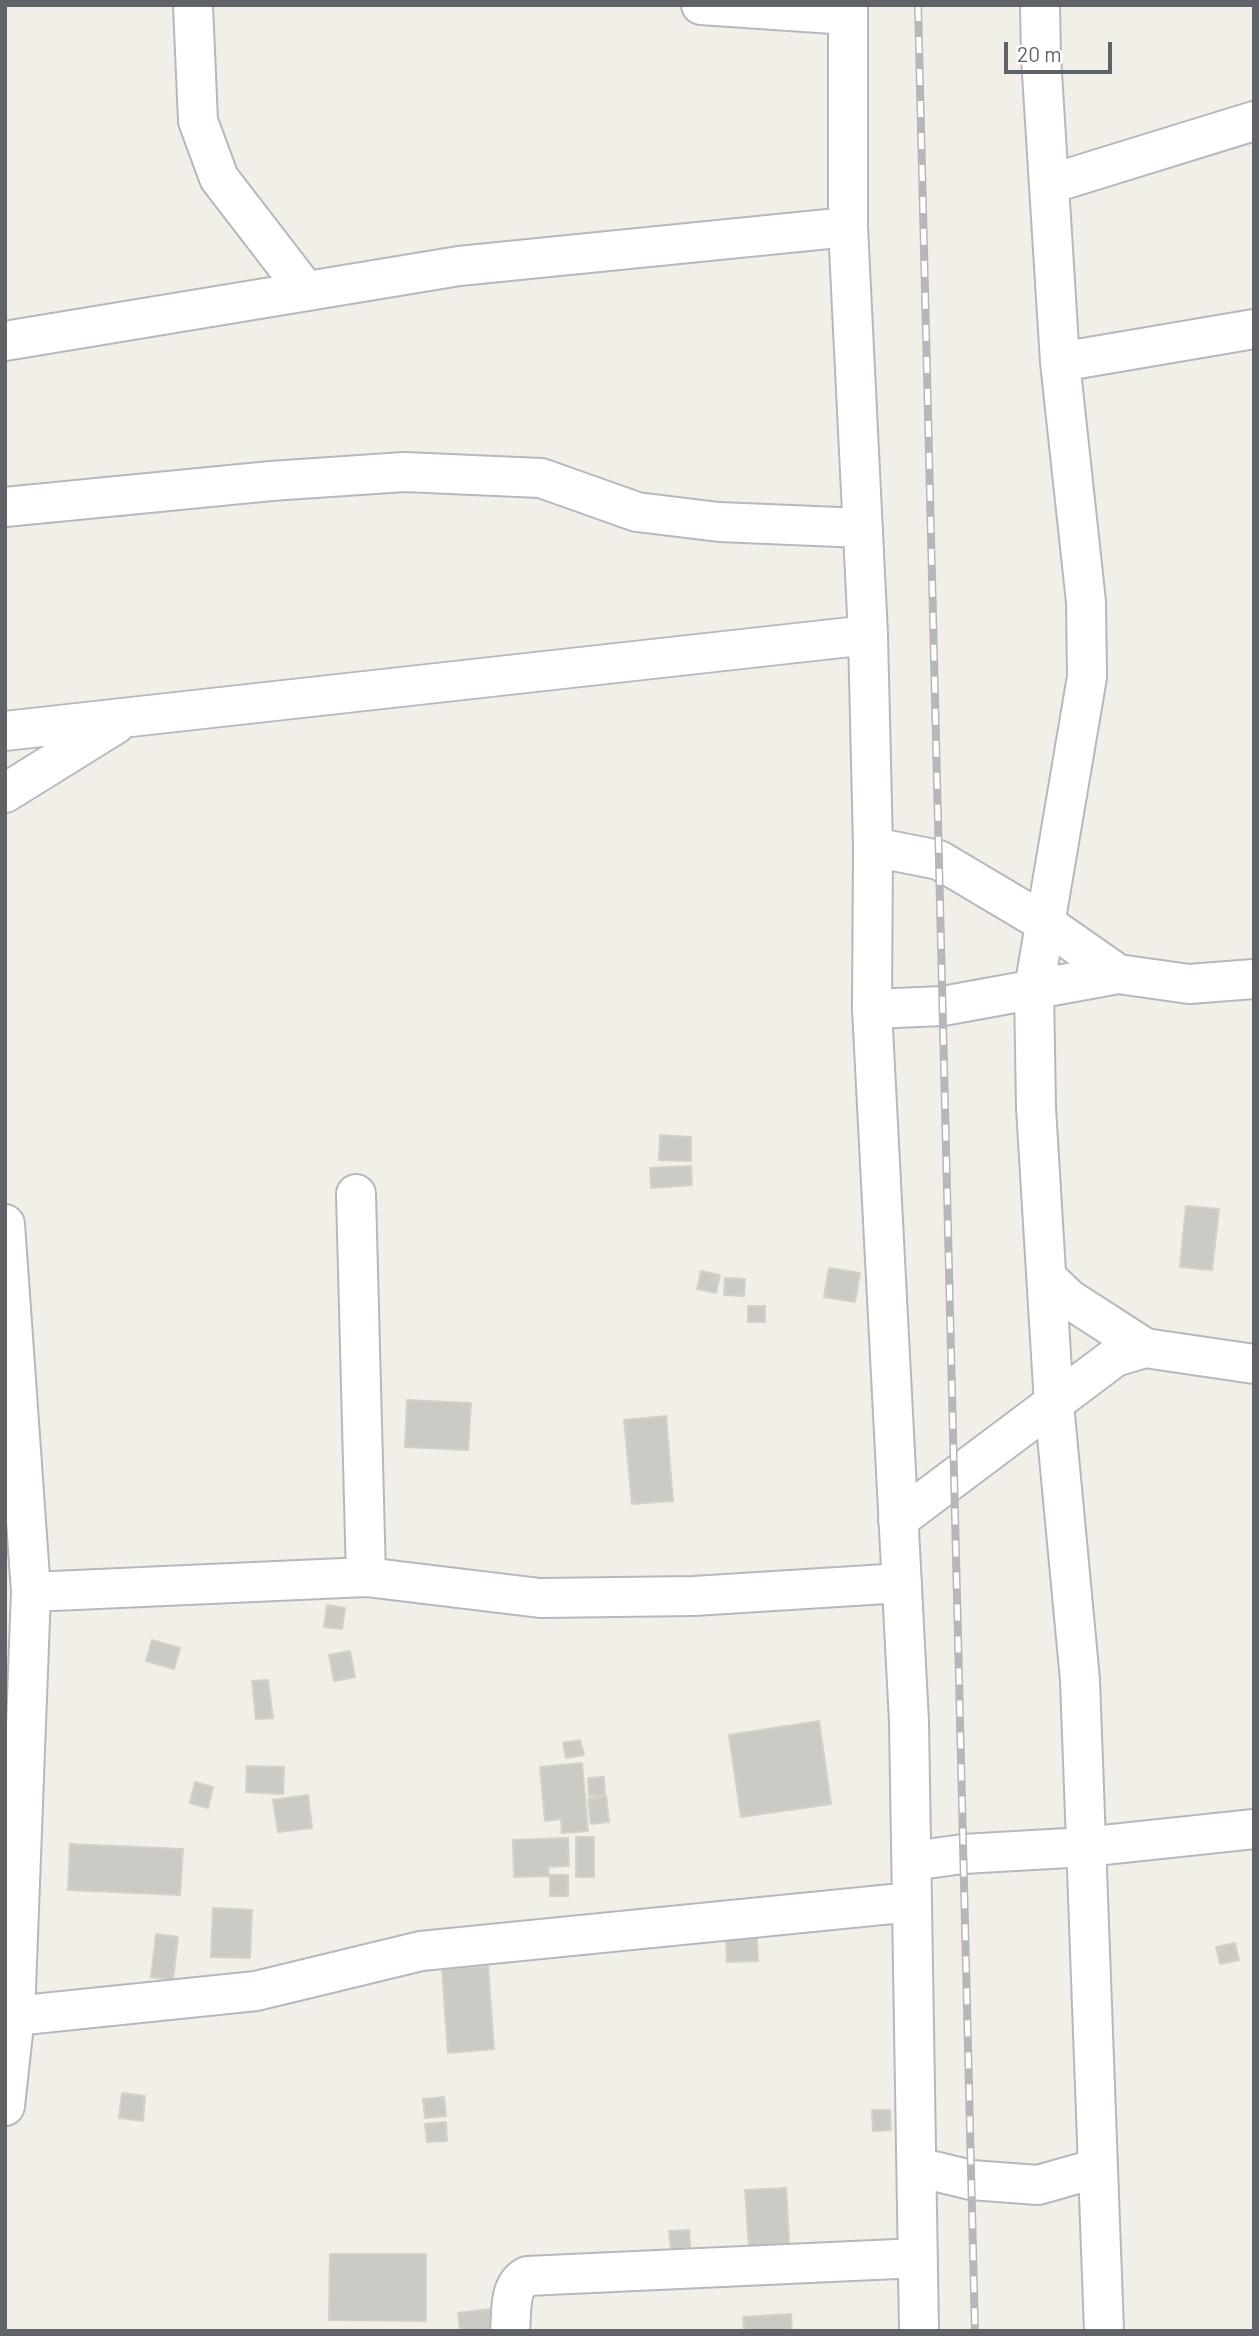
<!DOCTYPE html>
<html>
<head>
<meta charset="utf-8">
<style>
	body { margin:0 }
	#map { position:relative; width:1259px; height:2336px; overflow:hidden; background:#f1efe8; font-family:Barlow,sans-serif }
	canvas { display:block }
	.frame { position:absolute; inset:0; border:7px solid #5f6368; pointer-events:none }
	.scale { position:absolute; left:1004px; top:42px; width:108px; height:32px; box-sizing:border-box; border:4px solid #5f6368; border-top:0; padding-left:9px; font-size:21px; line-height:24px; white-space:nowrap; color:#5f6368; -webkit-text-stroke:5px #fff; paint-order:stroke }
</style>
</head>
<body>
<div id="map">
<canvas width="1259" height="2336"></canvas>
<div class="frame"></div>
<div class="scale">20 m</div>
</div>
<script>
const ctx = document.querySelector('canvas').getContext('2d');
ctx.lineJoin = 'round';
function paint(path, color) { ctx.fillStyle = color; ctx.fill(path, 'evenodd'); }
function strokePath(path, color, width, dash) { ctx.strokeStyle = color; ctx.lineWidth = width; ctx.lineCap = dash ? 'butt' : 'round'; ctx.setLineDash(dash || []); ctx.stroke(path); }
const building = new Path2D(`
	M 660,1135 L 691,1137 L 691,1161 L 659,1160 Z
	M 691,1166 L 692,1185 L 651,1188 L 650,1168 Z
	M 1186,1206 L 1219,1209 L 1212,1270 L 1180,1267 Z
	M 829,1268 L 860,1273 L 855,1302 L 824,1297 Z
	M 701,1271 L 720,1275 L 716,1293 L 697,1289 Z
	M 725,1278 L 745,1279 L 744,1296 L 724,1295 Z
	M 748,1306 L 765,1306 L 765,1322 L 748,1322 Z
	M 407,1400 L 471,1403 L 468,1450 L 405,1447 Z
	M 666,1416 L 673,1501 L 632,1504 L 624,1420 Z
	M 327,1605 L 345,1608 L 342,1629 L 324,1627 Z
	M 152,1640 L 180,1648 L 174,1669 L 146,1661 Z
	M 350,1651 L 355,1677 L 334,1681 L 329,1655 Z
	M 268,1680 L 273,1718 L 256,1719 L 252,1681 Z
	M 819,1721 L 831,1804 L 741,1817 L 729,1735 Z
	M 580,1740 L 584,1755 L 566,1758 L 563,1743 Z
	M 582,1763 L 588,1831 L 562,1833 L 561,1819 L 545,1821 L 540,1767 Z
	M 247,1766 L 284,1767 L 283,1794 L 246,1792 Z
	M 604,1777 L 605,1795 L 589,1796 L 588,1778 Z
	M 195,1782 L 213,1787 L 208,1808 L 190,1803 Z
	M 308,1795 L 312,1828 L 278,1832 L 273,1800 Z
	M 606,1796 L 609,1822 L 591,1824 L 588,1799 Z
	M 576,1837 L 594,1837 L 594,1877 L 576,1877 Z
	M 568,1838 L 569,1866 L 548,1867 L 549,1876 L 514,1877 L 513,1840 Z
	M 70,1844 L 183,1849 L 180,1895 L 68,1890 Z
	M 550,1875 L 568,1875 L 568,1896 L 550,1896 Z
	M 213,1908 L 252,1910 L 250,1958 L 211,1957 Z
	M 156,1934 L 178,1937 L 173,1980 L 151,1977 Z
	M 757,1938 L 758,1961 L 727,1962 L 726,1939 Z
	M 1235,1943 L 1239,1960 L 1220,1964 L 1216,1947 Z
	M 488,1966 L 494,2049 L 448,2053 L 442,1969 Z
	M 122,2093 L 145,2096 L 143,2121 L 119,2118 Z
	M 444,2097 L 446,2116 L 425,2118 L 423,2099 Z
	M 872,2110 L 890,2110 L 891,2130 L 873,2131 Z
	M 446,2122 L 447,2141 L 427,2142 L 425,2124 Z
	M 786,2188 L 790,2259 L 750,2262 L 745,2190 Z
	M 689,2230 L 691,2257 L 672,2259 L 669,2231 Z
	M 330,2254 L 426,2254 L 426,2321 L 329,2320 Z
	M 490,2309 L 493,2331 L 460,2331 L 458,2313 Z
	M 791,2314 L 792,2331 L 744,2331 L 743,2317 Z`);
const minor = new Path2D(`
	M 193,5 L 198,121 L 219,178 L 306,291
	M 701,5 L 848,15
	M 848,5 L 848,227 L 868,635 L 873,847 L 872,1009 L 909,1722 L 919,2331
	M 1040,5 L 1041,57 L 1060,362 L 1086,602 L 1087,677 L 1034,989 L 1036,1108 L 1054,1404 L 1080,1680 L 1104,2331
	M 1050,184 L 1254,121
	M 5,341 L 459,266 L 848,227
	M 1060,362 L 1254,329
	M 5,507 L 271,481 L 404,472 L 541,478 L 637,512 L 719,522 L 863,528
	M 5,731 L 868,635
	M 5,793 L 116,724
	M 873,847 L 939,860 L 1045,923 L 1118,974 L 1189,984 L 1254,979
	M 872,1009 L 943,1006 L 1118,974
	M 356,1194 L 366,1577
	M 5,1224 L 31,1592 L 15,2015 L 5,2106
	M 1047,1278 L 1069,1299 L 1145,1348 L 1254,1364
	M 898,1520 L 1115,1357 L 1145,1348
	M 31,1592 L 366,1577 L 540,1598 L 694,1596 L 902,1583
	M 912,1861 L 963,1854 L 1085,1847 L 1254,1829
	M 5,2017 L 256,1991 L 421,1951 L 912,1902
	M 917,2167 L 971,2180 L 1038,2185 L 1098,2168
	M 510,2331 C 512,2312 508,2286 527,2276 L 918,2258`);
const rail = new Path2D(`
	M 918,5 L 975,2331`);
paint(building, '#cccac5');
strokePath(building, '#d6d1c6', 2);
strokePath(minor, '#b5b8bc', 42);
strokePath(minor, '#fff', 38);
strokePath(rail, '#b6b7b8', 8);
strokePath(rail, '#fff', 5, [16]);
</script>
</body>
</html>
